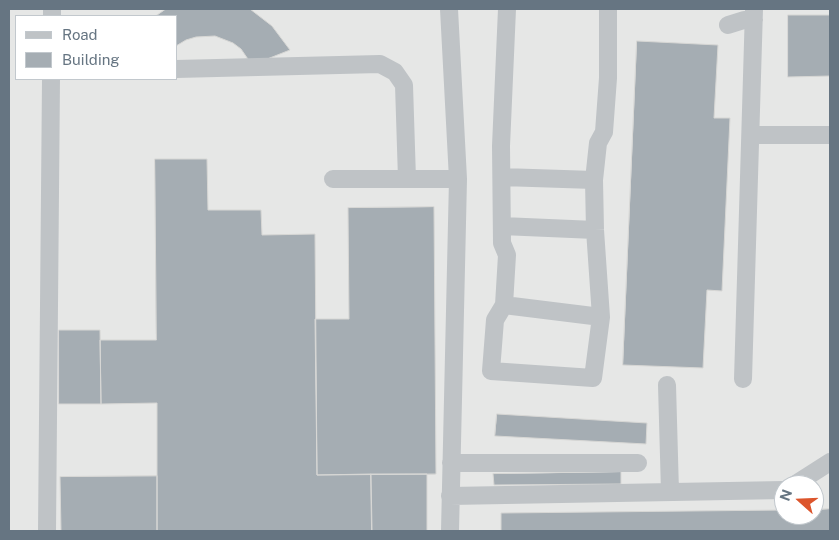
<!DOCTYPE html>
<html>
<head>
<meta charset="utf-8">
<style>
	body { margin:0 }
	#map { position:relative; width:839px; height:540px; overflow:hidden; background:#f6f6f2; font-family:"Public Sans",sans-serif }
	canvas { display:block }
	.frame { position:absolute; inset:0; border:10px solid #667582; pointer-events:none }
	.legend { position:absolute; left:15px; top:15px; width:162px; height:65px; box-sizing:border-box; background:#fff; border:1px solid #c2c8cd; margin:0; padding:6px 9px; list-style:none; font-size:15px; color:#667582 }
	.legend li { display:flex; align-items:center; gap:10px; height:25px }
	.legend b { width:25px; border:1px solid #c2c8cd }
	.north { position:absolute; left:774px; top:475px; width:50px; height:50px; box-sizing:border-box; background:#fff; border:1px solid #c2c8cd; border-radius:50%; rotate:290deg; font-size:14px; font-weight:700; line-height:20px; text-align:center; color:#667582 }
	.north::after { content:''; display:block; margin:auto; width:18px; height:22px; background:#dc552c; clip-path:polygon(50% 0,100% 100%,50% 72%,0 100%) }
</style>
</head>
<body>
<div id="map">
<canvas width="839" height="540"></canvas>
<div class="frame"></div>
<ul class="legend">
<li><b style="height:6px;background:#bfc3c6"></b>Road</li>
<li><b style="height:14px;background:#a5adb3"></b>Building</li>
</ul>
<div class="north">N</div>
</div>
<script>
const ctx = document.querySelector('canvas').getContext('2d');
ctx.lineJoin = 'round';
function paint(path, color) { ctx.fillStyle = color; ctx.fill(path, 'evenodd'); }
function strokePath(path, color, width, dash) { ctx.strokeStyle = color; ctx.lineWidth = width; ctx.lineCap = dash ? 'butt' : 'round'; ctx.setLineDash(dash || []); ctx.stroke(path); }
const built = new Path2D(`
	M 9,9 L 830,9 L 830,531 L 9,531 ZM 16,16 L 176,16 L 176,79 L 16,79 ZM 784,485 L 814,485 L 814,515 L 784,515 Z`);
const building = new Path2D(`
	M 166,9 L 250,9 L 272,26 L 290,50 L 252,65 L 241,49 L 233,43 L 215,36 L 196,37 L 186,40 L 176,46 L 176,16 L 156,16 Z
	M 788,15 L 830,15 L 830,76 L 788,77 Z
	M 637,41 L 718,45 L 714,118 L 730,118 L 722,291 L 707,290 L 703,368 L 623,365 Z
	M 155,159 L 207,159 L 208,210 L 261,210 L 262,235 L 315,234 L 317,475 L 371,474 L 372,531 L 157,531 L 157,403 L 101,404 L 100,340 L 156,340 Z
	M 434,207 L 436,474 L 317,475 L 315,319 L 349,319 L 348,208 Z
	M 59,330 L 100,330 L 101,404 L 59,404 Z
	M 497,414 L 647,423 L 646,444 L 495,436 Z
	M 621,472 L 621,484 L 494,485 L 493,474 Z
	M 371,474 L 427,474 L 427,531 L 372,531 Z
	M 157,476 L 157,531 L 61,531 L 60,477 Z
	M 830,509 L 830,531 L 501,531 L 501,513 L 784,510 L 784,515 L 814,515 L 814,510 Z`);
const minor = new Path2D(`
	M 449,9 L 458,179 L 450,531
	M 507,9 L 501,146 L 502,243 L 507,255 L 504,305 L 495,320 L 491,371 L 593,378 L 601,317 L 595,230 L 594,180 L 598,143 L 604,132 L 608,78 L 608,9
	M 52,16 L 52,9
	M 728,25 L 744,20 L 754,20
	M 176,69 L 380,64 L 395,72 L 404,85 L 407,179
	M 751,135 L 830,135
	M 502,177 L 594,180
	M 333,179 L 458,179
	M 502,226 L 595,230
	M 504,305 L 601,317
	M 743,379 L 754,9
	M 667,385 L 670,492
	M 451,463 L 638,463
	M 794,485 L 830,462
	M 450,496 L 784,490
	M 47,531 L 51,79`);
paint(built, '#e6e7e6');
paint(building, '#a5adb3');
strokePath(building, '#d7d7d5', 1);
strokePath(minor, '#bfc3c6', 18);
</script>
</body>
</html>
